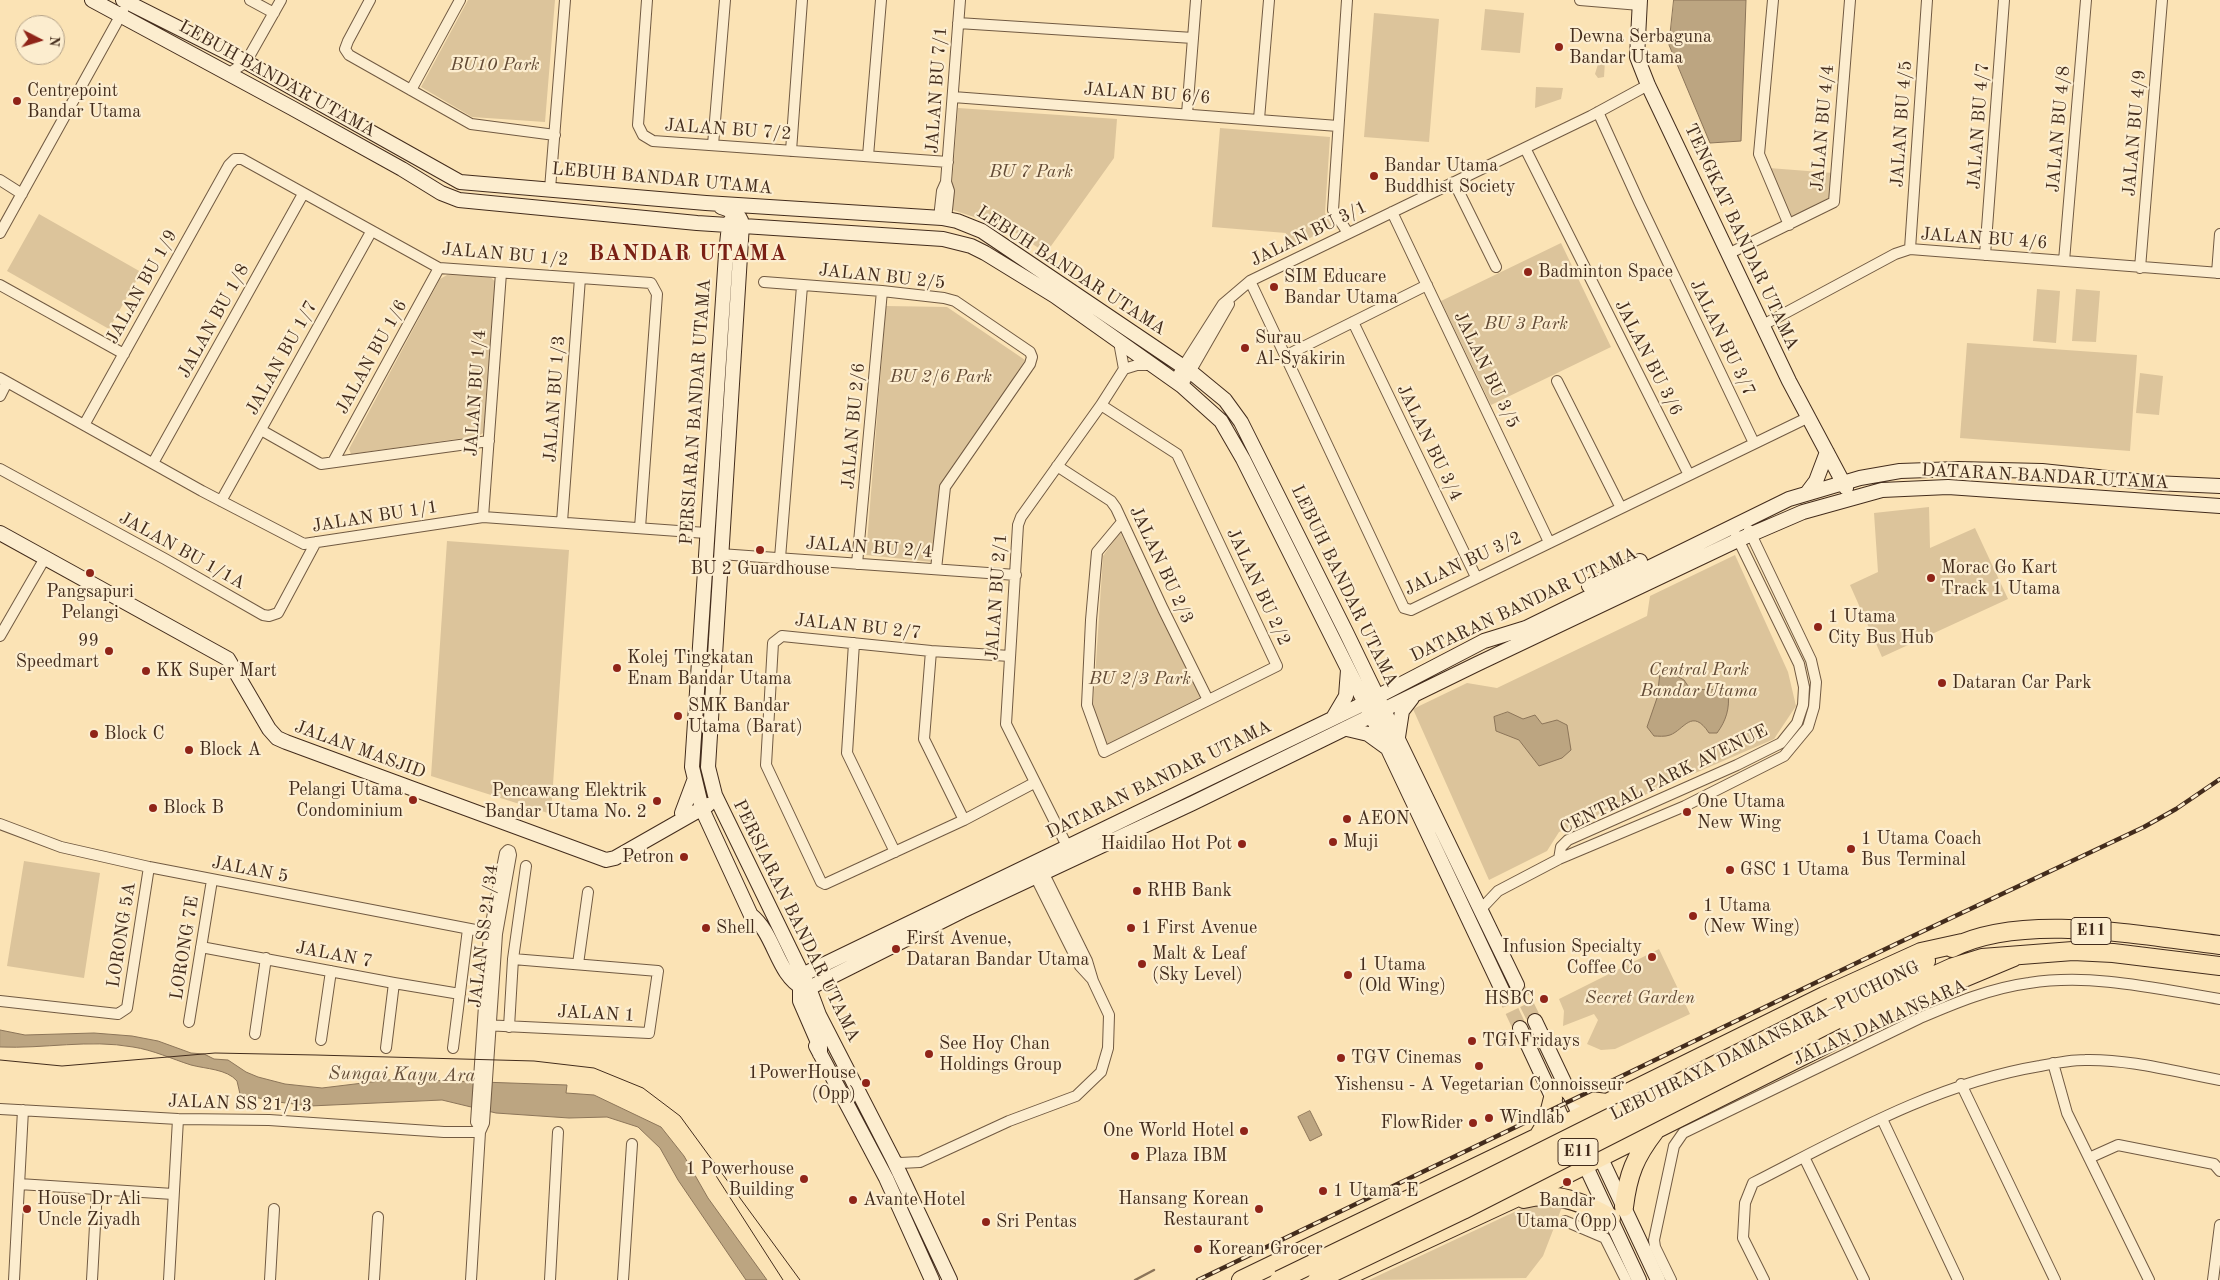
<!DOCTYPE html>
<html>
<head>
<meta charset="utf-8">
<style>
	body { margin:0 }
	#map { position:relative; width:2220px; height:1280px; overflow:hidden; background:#fbe3b5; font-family:"Old Standard TT",serif }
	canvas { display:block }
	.north { position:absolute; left:15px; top:15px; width:50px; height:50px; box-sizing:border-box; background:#fcedcf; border:1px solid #b2a087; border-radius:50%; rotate:95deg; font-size:14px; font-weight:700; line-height:20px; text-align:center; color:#432c1c }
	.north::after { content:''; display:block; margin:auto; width:18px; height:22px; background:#8f2418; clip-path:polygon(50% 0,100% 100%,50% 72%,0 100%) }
</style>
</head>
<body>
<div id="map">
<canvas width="2220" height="1280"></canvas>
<div class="north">N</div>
</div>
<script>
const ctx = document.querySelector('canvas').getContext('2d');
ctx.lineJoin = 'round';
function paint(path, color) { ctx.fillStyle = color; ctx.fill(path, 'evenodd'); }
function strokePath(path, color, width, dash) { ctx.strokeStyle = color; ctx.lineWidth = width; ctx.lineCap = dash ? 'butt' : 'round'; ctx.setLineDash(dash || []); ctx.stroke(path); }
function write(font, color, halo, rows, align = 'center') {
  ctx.font = font + ' "Old Standard TT",serif'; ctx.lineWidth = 4.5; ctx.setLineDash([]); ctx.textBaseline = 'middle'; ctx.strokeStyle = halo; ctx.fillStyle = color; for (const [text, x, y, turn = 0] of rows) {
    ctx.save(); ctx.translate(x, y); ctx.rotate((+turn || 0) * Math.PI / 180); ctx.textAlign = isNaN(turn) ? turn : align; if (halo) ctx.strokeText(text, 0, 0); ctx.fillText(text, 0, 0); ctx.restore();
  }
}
const green = new Path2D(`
	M 468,0 L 555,0 L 545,122 L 472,117 L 421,87 Z
	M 1485,9 L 1524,13 L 1520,53 L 1481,50 Z
	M 1374,13 L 1439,19 L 1429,142 L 1364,137 Z
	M 1599,61 L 1605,61 L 1604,77 L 1598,78 L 1595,74 Z
	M 1536,87 L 1563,88 L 1561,99 L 1535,108 Z
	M 958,108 L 1117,119 L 1114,158 L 1046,253 L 1010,229 L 950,209 Z
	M 1220,128 L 1330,137 L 1325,213 L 1333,226 L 1285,251 L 1286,233 L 1212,227 Z
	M 1769,168 L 1833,173 L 1832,199 L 1790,217 Z
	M 39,214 L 141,272 L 109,329 L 7,271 Z
	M 1561,243 L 1611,347 L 1491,405 L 1441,301 Z
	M 447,275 L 489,276 L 497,283 L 485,432 L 478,436 L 351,454 L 349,449 L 440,279 Z
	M 2037,289 L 2060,291 L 2056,343 L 2033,341 Z
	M 2076,289 L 2100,291 L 2096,342 L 2072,341 Z
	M 886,306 L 947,307 L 1025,360 L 940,491 L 932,562 L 866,555 Z
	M 1967,343 L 2137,355 L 2130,451 L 1960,438 Z
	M 2140,373 L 2163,376 L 2159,415 L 2136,413 Z
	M 1929,507 L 1930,548 L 1975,528 L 2008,599 L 1882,657 L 1850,585 L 1878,572 L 1874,513 Z
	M 1120,532 L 1203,699 L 1108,747 L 1093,708 L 1103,556 Z
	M 447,541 L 569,550 L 551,814 L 431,776 Z
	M 1735,555 L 1788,672 L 1796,706 L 1774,739 L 1559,832 L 1547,851 L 1489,880 L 1413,709 L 1467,683 L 1497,688 L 1647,616 L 1650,596 Z
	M 24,861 L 100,873 L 84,978 L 7,966 Z
	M 1659,949 L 1690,1014 L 1615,1049 L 1601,1050 L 1587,1044 L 1598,1020 L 1594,1014 L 1563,1026 L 1564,1011 L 1559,999 Z
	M 1547,1205 L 1562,1207 L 1543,1256 L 1526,1278 L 1369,1280 L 1527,1206 Z`);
const water = new Path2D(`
	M 1674,0 L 1746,0 L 1741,141 L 1710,143 L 1669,45 Z
	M 1670,672 L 1684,680 L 1690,689 C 1703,691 1717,687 1728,693 C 1730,708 1726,721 1717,733 L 1709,733 C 1692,707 1684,730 1670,735 C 1665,737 1658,736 1654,736 L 1647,727 L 1657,698 L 1660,673 Z
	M 1508,712 L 1523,719 L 1535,715 L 1542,724 L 1557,720 L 1567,725 L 1571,750 L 1562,758 L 1539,766 L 1519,740 L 1496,731 L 1494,717 Z
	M 0,1030 L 25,1035 L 94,1033 L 132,1036 L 158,1041 L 191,1053 L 204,1054 L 214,1059 L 228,1060 L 246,1072 L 258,1077 L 285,1084 L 322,1088 L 396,1079 L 567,1085 L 566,1093 L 594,1095 L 661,1127 L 684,1156 L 708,1198 L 767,1280 L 746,1280 L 678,1180 L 660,1148 L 638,1127 L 607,1117 L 569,1118 L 496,1113 L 442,1100 L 310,1106 L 278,1102 L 240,1094 L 237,1081 C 227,1069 206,1069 191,1065 C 172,1059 153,1050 133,1047 C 89,1039 44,1049 0,1047 Z
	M 1310,1111 L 1322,1135 L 1310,1141 L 1298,1117 Z`);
const stream = new Path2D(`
	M 1135,1280 L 1154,1270`);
const secondaryTunnel = new Path2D(`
	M 1517,985 L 1535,1021
	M 1503,992 L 1520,1028`);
const street = new Path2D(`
	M 250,0 L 274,13
	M 370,0 L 348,41 L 345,49 L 349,55 L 471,124 L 555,135
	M 647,0 L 638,125 L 643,135 L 653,141 L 948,162
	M 1347,0 L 1333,210 L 1348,233
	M 1580,0 L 1640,5
	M 1773,0 L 1759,154 L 1789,225
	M 958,23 L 1193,38
	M 228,74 L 246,62 L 281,0
	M 411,90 L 460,0
	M 953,97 L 1338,126
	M 1598,112 L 1639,202 L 1754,443
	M 1187,114 L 1196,0
	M 1259,119 L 1269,0
	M 713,145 L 725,0
	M 1525,148 L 1689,475
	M 791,151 L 802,0
	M 868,156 L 881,0
	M 0,180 L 22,194
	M 946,182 L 949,191 L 946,219
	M 1454,182 L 1496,267
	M 550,189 L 565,0
	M 1392,212 L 1549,542
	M 939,218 L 942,191 L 946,182 L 960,0
	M 0,233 L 123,11
	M 1910,249 L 1927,0
	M 1728,254 L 1834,202 L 1850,0
	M 1985,255 L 2004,0
	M 2064,261 L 2086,0
	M 2140,268 L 2162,0
	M 2217,273 L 2220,234
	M 1250,281 L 1404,608 L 1411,610 L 1807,418
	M 764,282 L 882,291 L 944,298 L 955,301 L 1030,352 L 1032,357 L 1030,364 L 945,487 L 936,569
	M 0,285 L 124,354
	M 1353,322 L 1476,577
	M 1763,325 L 1895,254 L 1910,249 L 2220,273
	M 1119,342 L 1124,369
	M 1285,356 L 1427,285
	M 0,378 L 202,491 L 304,544 L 483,517 L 706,533
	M 1174,381 L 1223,304 L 1250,281 L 1591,116 L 1648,85
	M 1557,381 L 1621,508
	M 1182,386 L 1229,304
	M 0,396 L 7,382
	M 1101,405 L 1177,454 L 1277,666 L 1104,752 L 1087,705 L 1091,620 L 1097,552 L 1122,522
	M 84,425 L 229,165 L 235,159 L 242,159 L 439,268 L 651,283 L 657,294 L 640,528
	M 261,430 L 321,464 L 489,441
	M 333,462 L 439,268
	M 153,463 L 303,194
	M 1057,466 L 1111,501 L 1116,508 L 1163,609 L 1208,700
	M 0,469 L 165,559 L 263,615 L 269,616 L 278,613 L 316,542
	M 221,501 L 371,232
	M 483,517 L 501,273
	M 562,522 L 580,278
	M 720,554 L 1016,575
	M 780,558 L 802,286
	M 857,564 L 882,291
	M 0,636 L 45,558
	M 854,643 L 847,753 L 895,852
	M 931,651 L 924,739 L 964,820
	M 1010,656 L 931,651 L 782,636 L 773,643 L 766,765 L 821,882 L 825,884 L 964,820 L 1034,783
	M 0,824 L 61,847 L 149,867 L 496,934
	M 1067,846 L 1006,724 L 1018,525 L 1021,517 L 1101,405 L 1124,369 L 1137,365 L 1152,365
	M 1559,859 L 1561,847 L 1568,840 L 1737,765 L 1781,743 L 1797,723 L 1803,705 L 1804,687 L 1799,664 L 1736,535
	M 1036,878 L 1080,966 L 1091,978
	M 1481,909 L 1498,891 L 1559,859 L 1685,806 L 1784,756 L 1808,727 L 1814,707 L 1816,682 L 1811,660 L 1749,530
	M 201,947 L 394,983 L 460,994
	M 578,964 L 588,892
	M 0,1001 L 118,1014 L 127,1008 L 149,867
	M 189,1022 L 212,880
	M 483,1025 L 649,1033 L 658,971 L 513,959
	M 509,1027 L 513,959 L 526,866
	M 255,1034 L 266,958
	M 321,1040 L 331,971
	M 386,1048 L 394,983
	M 453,1048 L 468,929
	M 2053,1063 L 2067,1113 L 2149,1280
	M 1961,1084 L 2055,1280
	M 0,1109 L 178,1119 L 269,1120 L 444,1132 L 480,1132
	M 1882,1119 L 1958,1280
	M 1804,1157 L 1864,1280
	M 2089,1158 L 2118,1145 L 2214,1164 L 2220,1171
	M 893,1159 L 900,1163 L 920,1162 L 1009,1121 L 1076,1096 L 1101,1072 L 1108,1048 L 1109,1015 L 1093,981 L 1087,961 L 1044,874
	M 19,1184 L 173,1194
	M 1565,1221 L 1605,1238 L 1626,1280
	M 14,1280 L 23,1110
	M 92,1280 L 97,1189
	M 169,1280 L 178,1119
	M 270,1280 L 274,1209
	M 374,1280 L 378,1217
	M 471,1280 L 480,1132 L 484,1123 L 497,934 L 511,855 L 510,851 L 508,850 L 505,853 L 489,933 L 476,1122 L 480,1128
	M 550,1280 L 558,1132
	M 623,1280 L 632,1144
	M 1671,1280 L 1655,1247 L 1654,1240 L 1674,1146 L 1683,1133 L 1920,1018 C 1955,1003 1991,988 2029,983 C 2093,973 2158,989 2220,999
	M 1764,1280 L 1743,1238 L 1745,1203 L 1753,1183 C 1845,1136 1937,1083 2040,1066 C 2055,1063 2070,1060 2085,1060 C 2130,1059 2176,1072 2220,1080
	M 2213,1280 L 2220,1225`);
const secondary = new Path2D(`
	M 92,0 L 292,108 L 402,169 L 441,193 L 459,200 L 697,223 L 943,239 L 971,246 L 985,253 L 1055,296 L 1182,386 L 1221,421 L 1243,459 L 1388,749 L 1503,992
	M 123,0 L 246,62 L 460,182 L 706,203 L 942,218 L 957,221 L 982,231 L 1191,372 L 1225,400 L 1241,422 L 1346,632 L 1517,985
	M 1640,0 L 1637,57 L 1648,85 L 1789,381 L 1846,488
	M 721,207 C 730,210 740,213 742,224 L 708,767 L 715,795 L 809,988 L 819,1015 L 893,1159 L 950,1280
	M 732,218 L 729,225 L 726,254 L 692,767 L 702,809 L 755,924
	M 1807,493 L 1816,481 L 1827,452
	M 0,533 L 228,659 L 269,729 L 277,738 L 286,742 L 606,860 L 615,858 L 708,805
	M 1589,586 L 1640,561
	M 1333,718 L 1346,696 L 1348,670
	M 1347,729 L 1368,734 L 1386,747
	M 1398,737 L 1402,711 L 1412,698
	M 682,813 L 694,781
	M 751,915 C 775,934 777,975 803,988 L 809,988 L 962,911 L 1193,803 L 1477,664 L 1738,540 L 1803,512 L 1882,490 L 1948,487 L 2220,506
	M 1535,1021 L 1584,1124
	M 1520,1028 L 1569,1133
	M 816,1046 L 886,1178 L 932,1280
	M 820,1054 L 820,1047 L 800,1001 L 800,976 L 1365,703 L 1484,641 L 1526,628 L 1789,499 L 1860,478 L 1900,471 L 1958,469 L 2042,471 L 2154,483 L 2220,486
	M 1597,1150 L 1658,1280
	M 1581,1156 L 1639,1280`);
const highway = new Path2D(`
	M 1952,948 C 2023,912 2142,936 2220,945
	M 1831,1007 L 1875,988 L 1926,961
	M 1836,1020 L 1953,967 L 1982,958 L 2073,951 L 2113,953 L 2220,966
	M 1568,1090 L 1590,1101 L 1607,1103
	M 1538,1137 L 1547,1122 L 1553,1098
	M 1524,1199 C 1554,1190 1585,1203 1611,1218
	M 1624,1207 C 1628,1174 1635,1157 1655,1131
	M 1241,1280 L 1538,1137 L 1824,996 L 1921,952 L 1962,943
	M 1339,1280 L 1565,1175 L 1930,992 L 2014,957`);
const tram = new Path2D(`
	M 0,1060 L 62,1066 L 215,1053 L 316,1055 L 534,1061 L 594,1068 L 643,1088 L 680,1116 L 800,1280
	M 711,1168 L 783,1280`);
const rail = new Path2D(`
	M 1198,1280 L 1898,943 L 2144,827 L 2176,809 L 2220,779`);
const highwayBridge = new Path2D(`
	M 1279,1280 L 1467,1189 L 1831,1007
	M 1317,1280 L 1463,1210 L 1836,1020`);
const markers = [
	[1559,47,5,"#8f2418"],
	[17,101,5,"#8f2418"],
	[1374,176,5,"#8f2418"],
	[1528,272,5,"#8f2418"],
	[1274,287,5,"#8f2418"],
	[1245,348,5,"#8f2418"],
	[760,550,5,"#8f2418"],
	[90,573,5,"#8f2418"],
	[1931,578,5,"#8f2418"],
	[1818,627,5,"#8f2418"],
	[109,651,5,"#8f2418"],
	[617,668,5,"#8f2418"],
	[146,671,5,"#8f2418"],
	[1942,683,5,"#8f2418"],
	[678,716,5,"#8f2418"],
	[94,734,5,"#8f2418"],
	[189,750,5,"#8f2418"],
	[413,800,5,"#8f2418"],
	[657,801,5,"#8f2418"],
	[153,808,5,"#8f2418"],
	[1687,812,5,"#8f2418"],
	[1347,819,5,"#8f2418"],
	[1333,842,5,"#8f2418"],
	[1242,844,5,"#8f2418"],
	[1851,849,5,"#8f2418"],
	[684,857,5,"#8f2418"],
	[1730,870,5,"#8f2418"],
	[1137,891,5,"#8f2418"],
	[1693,916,5,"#8f2418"],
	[706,928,5,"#8f2418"],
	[1131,928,5,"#8f2418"],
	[896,949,5,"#8f2418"],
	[1652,957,5,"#8f2418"],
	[1142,964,5,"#8f2418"],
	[1348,975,5,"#8f2418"],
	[1544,999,5,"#8f2418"],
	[1472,1041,5,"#8f2418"],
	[929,1054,5,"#8f2418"],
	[1341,1058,5,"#8f2418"],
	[1479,1066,5,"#8f2418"],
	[866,1083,5,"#8f2418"],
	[1489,1118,5,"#8f2418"],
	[1473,1123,5,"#8f2418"],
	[1244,1131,5,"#8f2418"],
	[1135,1156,5,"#8f2418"],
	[804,1179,5,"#8f2418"],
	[1567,1182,5,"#8f2418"],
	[1323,1191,5,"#8f2418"],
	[853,1200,5,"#8f2418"],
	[27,1209,5,"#8f2418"],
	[1259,1209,5,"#8f2418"],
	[986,1222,5,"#8f2418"],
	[1198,1249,5,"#8f2418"]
];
const shields = [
	[2091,931,40],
	[1578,1152,40]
];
const shieldNames = [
	["E11",2091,931],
	["E11",1578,1152]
];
const poiNames = [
	["Dewna Serbaguna",1569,37],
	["Bandar Utama",1569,58],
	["Centrepoint",27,91],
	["Bandar Utama",27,112],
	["Bandar Utama",1384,166],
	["Buddhist Society",1384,187],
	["Badminton Space",1538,272],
	["SIM Educare",1284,277],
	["Bandar Utama",1284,298],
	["Surau",1255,338],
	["Al-Syakirin",1255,359],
	["Morac Go Kart",1941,568],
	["Track 1 Utama",1941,589],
	["BU 2 Guardhouse",760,569,"center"],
	["Pangsapuri",90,592,"center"],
	["Pelangi",90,613,"center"],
	["1 Utama",1828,617],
	["City Bus Hub",1828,638],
	["99",99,641,"right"],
	["Speedmart",99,662,"right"],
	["Kolej Tingkatan",627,658],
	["Enam Bandar Utama",627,679],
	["KK Super Mart",156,671],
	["Dataran Car Park",1952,683],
	["SMK Bandar",688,706],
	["Utama (Barat)",688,727],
	["Block C",104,734],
	["Block A",199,750],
	["Pelangi Utama",403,790,"right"],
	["Condominium",403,811,"right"],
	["Pencawang Elektrik",647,791,"right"],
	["Bandar Utama No. 2",647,812,"right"],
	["One Utama",1697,802],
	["New Wing",1697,823],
	["Block B",163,808],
	["AEON",1357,819],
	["1 Utama Coach",1861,839],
	["Bus Terminal",1861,860],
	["Muji",1343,842],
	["Haidilao Hot Pot",1232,844,"right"],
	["Petron",674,857,"right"],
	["GSC 1 Utama",1740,870],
	["RHB Bank",1147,891],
	["1 Utama",1703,906],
	["(New Wing)",1703,927],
	["Shell",716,928],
	["1 First Avenue",1141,928],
	["First Avenue,",906,939],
	["Dataran Bandar Utama",906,960],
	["Infusion Specialty",1642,947,"right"],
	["Coffee Co",1642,968,"right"],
	["Malt & Leaf",1152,954],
	["(Sky Level)",1152,975],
	["1 Utama",1358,965],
	["(Old Wing)",1358,986],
	["HSBC",1534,999,"right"],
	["TGI Fridays",1482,1041],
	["See Hoy Chan",939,1044],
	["Holdings Group",939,1065],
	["TGV Cinemas",1351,1058],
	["1PowerHouse",856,1073,"right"],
	["(Opp)",856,1094,"right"],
	["Yishensu - A Vegetarian Connoisseur",1479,1085,"center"],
	["Windlab",1499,1118],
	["FlowRider",1463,1123,"right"],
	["One World Hotel",1234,1131,"right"],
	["Plaza IBM",1145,1156],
	["1 Powerhouse",794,1169,"right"],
	["Building",794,1190,"right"],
	["1 Utama E",1333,1191],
	["House Dr Ali",37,1199],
	["Uncle Ziyadh",37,1220],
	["Hansang Korean",1249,1199,"right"],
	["Restaurant",1249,1220,"right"],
	["Avante Hotel",863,1200],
	["Bandar",1567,1201,"center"],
	["Utama (Opp)",1567,1222,"center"],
	["Sri Pentas",996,1222],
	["Korean Grocer",1208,1249]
];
const parkNames = [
	["BU10 Park",495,65],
	["BU 7 Park",1031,172],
	["BU 3 Park",1526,324],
	["BU 2/6 Park",941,377],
	["Central Park",1699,670],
	["Bandar Utama",1699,691],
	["BU 2/3 Park",1140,679],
	["Secret Garden",1640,998]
];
const streetNames = [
	["LEBUH BANDAR UTAMA",277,79,29],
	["JALAN BU 7/1",937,90,-86],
	["JALAN BU 6/6",1147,94,4],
	["JALAN BU 4/5",1902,124,-86],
	["JALAN BU 4/7",1979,126,-86],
	["JALAN BU 4/4",1823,128,-85],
	["JALAN BU 4/8",2059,129,-85],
	["JALAN BU 7/2",728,130,4],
	["JALAN BU 4/9",2135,133,-85],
	["LEBUH BANDAR UTAMA",662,179,5],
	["JALAN BU 3/1",1309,234,-26],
	["TENGKAT BANDAR UTAMA",1741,237,65],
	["JALAN BU 4/6",1984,239,4],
	["JALAN BU 1/2",505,255,5],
	["LEBUH BANDAR UTAMA",1071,271,33],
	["JALAN BU 2/5",882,277,6],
	["JALAN BU 1/9",142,287,-61],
	["JALAN BU 1/8",214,321,-61],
	["JALAN BU 3/7",1722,338,64],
	["JALAN BU 1/6",372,357,-61],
	["JALAN BU 1/7",282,358,-61],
	["JALAN BU 3/6",1648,358,63],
	["JALAN BU 3/5",1486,370,64],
	["JALAN BU 1/4",476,393,-86],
	["JALAN BU 1/3",555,399,-86],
	["PERSIARAN BANDAR UTAMA",696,412,-86],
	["JALAN BU 2/6",854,426,-85],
	["JALAN BU 3/4",1429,443,64],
	["DATARAN BANDAR UTAMA",2045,477,3],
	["JALAN BU 1/1",375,517,-9],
	["JALAN BU 2/4",869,548,4],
	["JALAN BU 1/1A",182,551,29],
	["JALAN BU 3/2",1463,564,-25],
	["JALAN BU 2/3",1161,565,65],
	["LEBUH BANDAR UTAMA",1344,586,64],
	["JALAN BU 2/2",1258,587,65],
	["JALAN BU 2/1",997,597,-86],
	["DATARAN BANDAR UTAMA",1524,605,-25],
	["JALAN BU 2/7",858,627,6],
	["JALAN MASJID",360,750,20],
	["DATARAN BANDAR UTAMA",1159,780,-26],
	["CENTRAL PARK AVENUE",1664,780,-26],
	["JALAN 5",250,870,11],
	["PERSIARAN BANDAR UTAMA",796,921,64],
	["LORONG 5A",122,935,-81],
	["JALAN SS 21/34",484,936,-83],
	["LORONG 7E",185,948,-81],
	["JALAN 7",334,955,11],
	["JALAN 1",596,1014,3],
	["JALAN DAMANSARA",1880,1023,-24],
	["LEBUHRAYA DAMANSARA–PUCHONG",1765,1041,-26],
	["JALAN SS 21/13",240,1104,2]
];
const waterNames = [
	["Sungai Kayu Ara",402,1075,1]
];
const districtNames = [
	["BANDAR UTAMA",688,254]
];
paint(green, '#dcc49b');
paint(water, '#bca581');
strokePath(water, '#8c7559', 1);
strokePath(stream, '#8c7559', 2.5);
strokePath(secondaryTunnel, '#d6be96', 14, [14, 7]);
strokePath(street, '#715a42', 12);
strokePath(secondary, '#432c1c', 16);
strokePath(highway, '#432c1c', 20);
strokePath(street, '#fcedcf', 10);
strokePath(secondary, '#fcedcf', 14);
strokePath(highway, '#fbe3b5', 18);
strokePath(tram, '#432c1c', 1);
strokePath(rail, '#432c1c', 4.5);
strokePath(rail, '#fcedcf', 2.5, [8]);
strokePath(highwayBridge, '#432c1c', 20, []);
strokePath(highwayBridge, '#fbe3b5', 18);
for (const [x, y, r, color] of markers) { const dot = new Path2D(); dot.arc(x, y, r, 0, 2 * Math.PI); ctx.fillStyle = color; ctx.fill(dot); strokePath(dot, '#fcedcf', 2); }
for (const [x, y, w] of shields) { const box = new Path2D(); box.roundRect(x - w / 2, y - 13.5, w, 27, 4); ctx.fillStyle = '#fcedcf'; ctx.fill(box); strokePath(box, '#432c1c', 1); }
write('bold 16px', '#432c1c', null, shieldNames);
write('18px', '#432c1c', '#fcedcf', poiNames, 'left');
write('italic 18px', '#624a35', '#fcedcf', parkNames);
write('18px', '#432c1c', '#fcedcf', streetNames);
write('italic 19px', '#67503a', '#fcedcf', waterNames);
ctx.letterSpacing = '1px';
write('bold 22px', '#7a1f14', '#fcedcf', districtNames);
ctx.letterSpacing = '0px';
</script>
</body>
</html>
